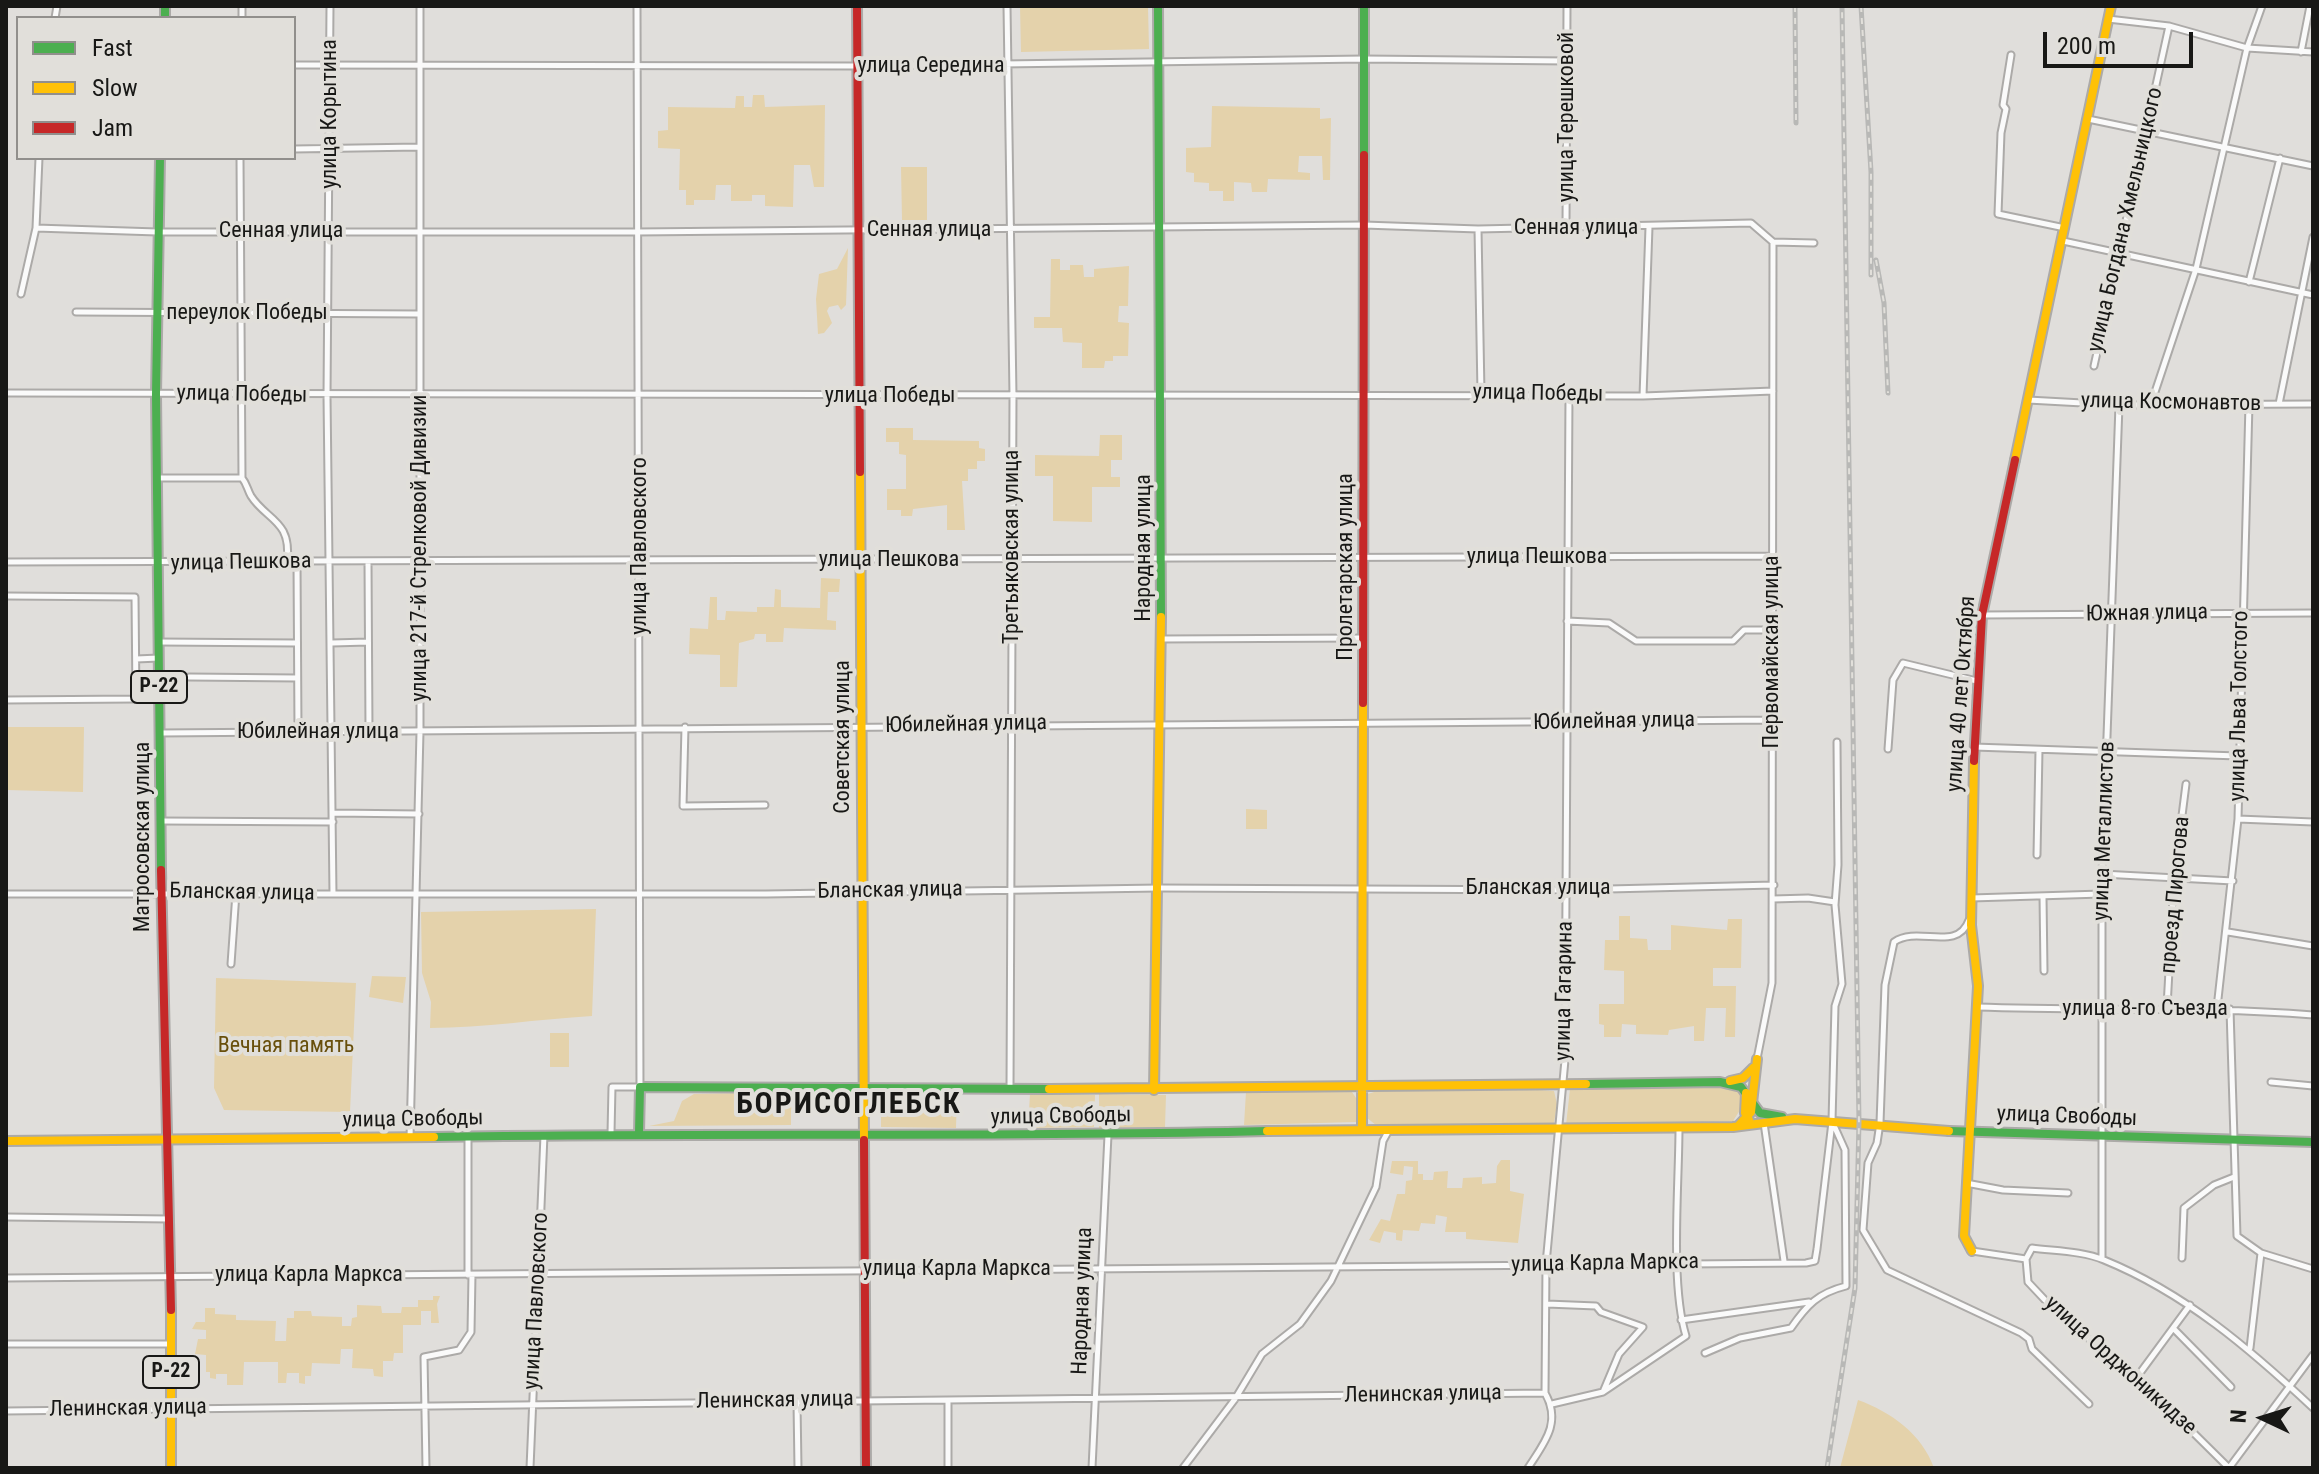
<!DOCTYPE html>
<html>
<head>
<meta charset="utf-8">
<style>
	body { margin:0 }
	#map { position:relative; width:2319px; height:1474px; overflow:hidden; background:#e0dedb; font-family:"Roboto Condensed",sans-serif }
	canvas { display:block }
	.frame { position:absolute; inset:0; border:8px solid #181816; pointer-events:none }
	.legend { position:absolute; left:16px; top:16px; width:280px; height:144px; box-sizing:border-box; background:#e1dfda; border:2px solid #918f8c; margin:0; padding:10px 14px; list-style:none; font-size:24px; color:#181816 }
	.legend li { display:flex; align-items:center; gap:16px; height:40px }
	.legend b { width:40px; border:2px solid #918f8c }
	.north { position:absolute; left:2223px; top:1378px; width:80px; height:80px; -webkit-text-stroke:6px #e1dfda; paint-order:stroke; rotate:274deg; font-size:22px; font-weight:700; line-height:32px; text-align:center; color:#181816 }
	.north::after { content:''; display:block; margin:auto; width:28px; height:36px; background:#181816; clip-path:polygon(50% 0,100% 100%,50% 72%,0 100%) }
	.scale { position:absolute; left:2043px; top:32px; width:150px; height:36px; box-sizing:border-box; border:4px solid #181816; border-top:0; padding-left:10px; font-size:24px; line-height:28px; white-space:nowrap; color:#181816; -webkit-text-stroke:6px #e1dfda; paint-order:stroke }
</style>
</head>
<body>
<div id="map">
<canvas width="2319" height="1474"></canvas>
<div class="frame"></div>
<ul class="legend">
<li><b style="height:10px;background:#4caf50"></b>Fast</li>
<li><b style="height:10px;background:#ffc107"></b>Slow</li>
<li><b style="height:10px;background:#c62828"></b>Jam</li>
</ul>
<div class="north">N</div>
<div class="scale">200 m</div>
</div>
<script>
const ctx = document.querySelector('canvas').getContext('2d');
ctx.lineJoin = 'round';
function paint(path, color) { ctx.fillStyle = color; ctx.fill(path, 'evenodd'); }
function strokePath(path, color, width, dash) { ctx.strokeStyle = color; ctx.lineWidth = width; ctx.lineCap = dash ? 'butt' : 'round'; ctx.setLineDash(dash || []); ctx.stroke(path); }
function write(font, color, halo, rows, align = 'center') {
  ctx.font = font + ' "Roboto Condensed",sans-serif'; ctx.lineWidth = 8; ctx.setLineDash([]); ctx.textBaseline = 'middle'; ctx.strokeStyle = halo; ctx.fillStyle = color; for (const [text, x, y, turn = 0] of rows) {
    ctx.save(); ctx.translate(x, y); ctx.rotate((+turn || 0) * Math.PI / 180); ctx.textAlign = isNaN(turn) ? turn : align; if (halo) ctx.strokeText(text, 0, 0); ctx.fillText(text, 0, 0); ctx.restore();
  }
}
const green = new Path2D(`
	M 1020,6 L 1148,6 L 1149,49 L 1021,52 Z
	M 753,95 L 764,95 L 765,107 L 825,105 L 824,187 L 814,187 L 810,165 L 794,165 L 793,207 L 765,206 L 765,195 L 752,195 L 752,201 L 731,201 L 731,185 L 716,185 L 715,200 L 694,200 L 694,205 L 686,205 L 686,190 L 679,190 L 680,149 L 658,148 L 658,131 L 668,130 L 668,107 L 735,108 L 736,96 L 744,96 L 744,107 L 752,107 Z
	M 1212,106 L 1320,108 L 1320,119 L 1331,118 L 1330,180 L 1323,180 L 1322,156 L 1299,156 L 1298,172 L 1310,173 L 1310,180 L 1268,179 L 1267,192 L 1252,192 L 1251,183 L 1234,182 L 1234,201 L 1223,201 L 1223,191 L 1209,191 L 1209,183 L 1194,182 L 1194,173 L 1186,172 L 1186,148 L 1211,147 Z
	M 901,167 L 927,167 L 927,220 L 902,220 Z
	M 848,248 L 846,305 L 841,310 L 838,305 L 829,307 L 827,311 L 832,323 L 824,333 L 818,334 L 816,299 L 819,274 L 837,269 Z
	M 1051,259 L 1060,259 L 1060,270 L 1070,270 L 1070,265 L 1083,265 L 1084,277 L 1094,277 L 1094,269 L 1129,266 L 1128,306 L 1119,306 L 1118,322 L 1129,323 L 1128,356 L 1113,356 L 1113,361 L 1105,361 L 1104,368 L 1082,368 L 1082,343 L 1063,342 L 1062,328 L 1034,328 L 1034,317 L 1050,317 Z
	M 886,428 L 913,428 L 913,440 L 979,441 L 979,448 L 985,449 L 985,461 L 977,461 L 977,469 L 968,469 L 968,481 L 962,481 L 965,530 L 947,530 L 947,505 L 913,509 L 912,516 L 901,516 L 901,510 L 887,510 L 887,489 L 906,489 L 906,455 L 899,454 L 899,442 L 886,442 Z
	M 1100,435 L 1122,435 L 1122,460 L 1111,460 L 1111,477 L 1120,477 L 1120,487 L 1092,487 L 1092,522 L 1053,521 L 1053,476 L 1035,476 L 1035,455 L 1099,456 Z
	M 821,578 L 840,579 L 839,592 L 828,592 L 827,620 L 836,621 L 836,630 L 784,628 L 783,642 L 766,642 L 766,634 L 755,634 L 754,639 L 739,643 L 737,687 L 720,687 L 720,655 L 689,654 L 690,628 L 708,629 L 710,597 L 717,597 L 717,620 L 725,620 L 726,611 L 757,612 L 757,607 L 774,607 L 775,589 L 781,590 L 781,607 L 820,608 Z
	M 6,727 L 84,727 L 83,792 L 6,790 Z
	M 1246,809 L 1267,810 L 1267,829 L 1246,829 Z
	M 596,909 L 592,1016 C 538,1019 484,1028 430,1028 L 431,1002 L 422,973 L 421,912 Z
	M 1619,916 L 1630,916 L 1630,938 L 1647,939 L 1648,950 L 1671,950 L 1671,925 L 1727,930 L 1728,919 L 1742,919 L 1741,968 L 1713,968 L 1713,986 L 1736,986 L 1735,1037 L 1725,1037 L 1726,1008 L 1706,1008 L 1704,1041 L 1694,1041 L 1694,1026 L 1669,1030 L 1668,1035 L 1636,1034 L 1636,1025 L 1622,1024 L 1621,1037 L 1604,1037 L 1604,1025 L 1599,1024 L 1599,1004 L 1624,1004 L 1624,971 L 1604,970 L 1605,940 L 1619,940 Z
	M 372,976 L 406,977 L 403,1003 L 369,997 Z
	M 216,978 L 356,983 L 350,1112 L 224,1110 L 214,1088 Z
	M 550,1033 L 569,1033 L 569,1067 L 550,1067 Z
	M 1730,1085 L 1742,1092 L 1742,1107 L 1733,1121 L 1566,1125 L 1570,1089 Z
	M 1539,1090 L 1554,1091 L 1557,1104 L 1554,1123 L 1376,1125 L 1367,1118 L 1368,1094 L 1377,1091 Z
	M 789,1092 L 794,1096 L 795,1105 L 791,1110 L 791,1125 L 649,1126 L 674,1121 L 682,1101 L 694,1094 Z
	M 881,1092 L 957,1093 L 956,1128 L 881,1127 Z
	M 1246,1092 L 1352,1092 L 1358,1101 L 1357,1122 L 1244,1125 Z
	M 1030,1094 L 1095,1095 L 1094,1127 L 1028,1128 Z
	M 1099,1094 L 1166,1095 L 1165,1127 L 1099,1128 Z
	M 1501,1160 L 1510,1160 L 1510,1191 L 1524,1194 L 1518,1243 L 1466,1239 L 1466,1232 L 1445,1232 L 1447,1217 L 1436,1215 L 1435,1224 L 1421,1223 L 1419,1231 L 1403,1230 L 1402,1241 L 1396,1240 L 1396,1233 L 1384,1231 L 1380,1243 L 1369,1240 L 1381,1219 L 1390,1221 L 1397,1194 L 1405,1194 L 1406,1181 L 1412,1180 L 1413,1167 L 1404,1166 L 1403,1175 L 1390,1173 L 1392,1161 L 1418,1161 L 1418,1174 L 1423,1174 L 1423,1180 L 1433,1180 L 1434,1172 L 1448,1171 L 1447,1188 L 1462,1188 L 1463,1178 L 1482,1177 L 1482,1184 L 1496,1183 L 1497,1166 Z
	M 433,1296 L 440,1296 L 437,1304 L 439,1323 L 431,1323 L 431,1311 L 421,1311 L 421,1325 L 403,1325 L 403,1353 L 394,1353 L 393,1361 L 383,1361 L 383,1377 L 374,1376 L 373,1369 L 352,1368 L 353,1349 L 341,1349 L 340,1364 L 312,1363 L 311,1376 L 305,1376 L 305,1384 L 299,1383 L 299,1373 L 287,1373 L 286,1383 L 278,1383 L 278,1362 L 244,1362 L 243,1385 L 227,1385 L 227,1374 L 216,1374 L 216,1379 L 210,1378 L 210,1372 L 206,1372 L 206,1355 L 195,1354 L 198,1339 L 206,1339 L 206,1330 L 192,1329 L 196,1322 L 205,1322 L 205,1308 L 215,1308 L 215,1314 L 236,1315 L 236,1320 L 276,1321 L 275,1341 L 286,1341 L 287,1318 L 294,1318 L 294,1311 L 311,1311 L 312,1316 L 342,1317 L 342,1326 L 351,1326 L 352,1318 L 357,1317 L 357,1305 L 381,1306 L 382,1313 L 401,1313 L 402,1307 L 418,1307 L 418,1300 L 433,1300 Z
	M 1858,1400 C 1891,1412 1922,1434 1934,1468 L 1840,1468 Z`);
const street = new Path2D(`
	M 330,6 L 327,396 L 333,894
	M 1007,6 L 1013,396 L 1010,1088
	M 55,18 L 57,6
	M 242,18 L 242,6
	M 2108,19 L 2169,26 L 2247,48 L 2313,52
	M 2301,52 L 2310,6
	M 2011,55 L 2003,105 L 2006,109 L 2001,133 L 1998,214 L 2065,228
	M 294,65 L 857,66 L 1364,59 L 1568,61
	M 2088,119 L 2313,166
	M 294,149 L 419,147
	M 36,228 L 157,232 L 637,232 L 1364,225 L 1478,229 L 1751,223 L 1773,242 L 1814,243
	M 1566,228 L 1567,6
	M 1478,229 L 1481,393
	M 2063,241 L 2313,295
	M 2249,282 L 2280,158
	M 21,294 L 36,228 L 39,158
	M 76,312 L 419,314
	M 2094,366 L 2169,26
	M 6,393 L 1643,396 L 1773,391
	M 1643,396 L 1649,227
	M 2028,400 L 2119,405 L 2313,404
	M 2151,404 L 2196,269 L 2247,48 L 2262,6
	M 2279,404 L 2313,237
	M 158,478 L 242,478 L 240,158
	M 242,478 C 247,484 247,489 251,496 C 266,520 292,520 287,561
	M 297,561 L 298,730
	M 368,561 L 369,731
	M 6,562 L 1772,556
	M 6,596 L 135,597 L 136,699 L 6,700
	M 1982,615 L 2313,613
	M 1567,621 L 1609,623 L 1636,641 L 1733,641 L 1744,630 L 1771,630
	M 1161,639 L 1363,638
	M 158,642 L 297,643
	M 332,643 L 368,642
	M 136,659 L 159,658
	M 189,677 L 297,678
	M 685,727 L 683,806 L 765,805
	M 160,733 L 1773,720
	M 1974,747 L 2238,756
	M 1888,749 L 1893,680 L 1903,663 L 1977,681
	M 333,813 L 419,814
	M 2238,819 L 2313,822
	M 161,821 L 333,822
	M 2037,855 L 2039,750
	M 2102,874 L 2233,881
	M 6,894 L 766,894 L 1159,888 L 1567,890 L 1774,885
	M 2043,896 L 2044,971
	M 1971,898 L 2102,894
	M 1773,899 L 1808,898 L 1835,902
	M 1969,920 C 1957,953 1918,925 1894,942 L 1885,985 L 1880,1123 L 1877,1143 L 1868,1163 L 1863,1230 L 1887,1270 L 2021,1333 L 2029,1339 L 2032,1349 L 2089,1404
	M 2228,932 L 2313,946
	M 231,964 L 236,893
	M 1977,1007 C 2090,1011 2201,1006 2313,1015
	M 2167,1007 L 2174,879 L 2186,784
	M 2217,1008 L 2238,819 L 2249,404
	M 2230,1009 L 2237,1236 L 2261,1253 L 2250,1348
	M 1757,1059 L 1772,983 L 1773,242
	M 2271,1082 L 2313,1086
	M 1764,1123 L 1784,1261
	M 611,1133 L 612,1087 L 640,1087 L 637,6
	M 468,1137 L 468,1275
	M 410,1138 L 420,732 L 420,6
	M 1966,1183 L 2003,1190 L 2068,1193
	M 6,1217 L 169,1219
	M 1972,1251 L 2026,1259 L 2032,1248 C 2054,1251 2083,1251 2104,1260 C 2185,1293 2250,1349 2313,1408
	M 2261,1253 L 2313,1269
	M 2102,1258 L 2102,874 L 2119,405
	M 2182,1258 L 2184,1208 L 2214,1185 L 2234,1177
	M 2026,1259 L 2028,1282 L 2060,1316 L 2137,1377 L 2229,1468
	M 6,1278 L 1806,1263 L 1815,1261 L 1817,1249 L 1832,1122
	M 1547,1304 L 1596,1306 L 1601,1312 L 1643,1327 L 1619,1354 L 1603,1392 L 1552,1404
	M 1681,1320 L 1809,1302
	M 2173,1328 L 2231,1387
	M 6,1344 L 171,1344
	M 1705,1353 L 1740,1338 L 1791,1328 C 1807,1305 1818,1293 1846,1286 L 1845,1150 L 1832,1121 L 1835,1006 L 1842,984 L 1835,905 L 1838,865 L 1837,742
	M 2137,1377 L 2190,1305
	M 1603,1392 L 1686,1336 C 1670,1284 1679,1185 1679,1128
	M 1545,1393 L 1546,1264 L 1565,1060 L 1569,395
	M 797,1403 L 798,1468
	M 6,1411 L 1545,1393
	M 426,1468 L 424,1357 L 459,1350 L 471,1332 L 472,1275
	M 530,1468 L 544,1135
	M 948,1468 L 948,1400
	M 1092,1468 L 1108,1135
	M 1183,1468 L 1235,1399 L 1262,1354 L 1300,1324 L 1331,1281 L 1376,1187 L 1383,1141 L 1389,1130
	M 1528,1468 C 1544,1443 1562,1423 1545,1393
	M 2229,1468 L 2313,1355`);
const fast = new Path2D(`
	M 165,6 L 165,18
	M 1158,6 L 1161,617
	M 1364,155 L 1364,6
	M 160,158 L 156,394 L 161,870
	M 1586,1084 L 1720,1082 L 1741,1087 L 1760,1113 L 1782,1117
	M 1949,1131 L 2313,1142
	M 639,1133 L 640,1087 L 1049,1089
	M 434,1137 C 712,1132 989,1138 1267,1131`);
const slow = new Path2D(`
	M 2015,460 L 2111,6
	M 860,472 L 864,1140
	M 1730,1081 L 1743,1078 L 1753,1068
	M 1049,1089 L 1586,1084
	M 1154,1090 L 1161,617
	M 1746,1093 L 1745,1113 L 1749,1120
	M 1739,1125 L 1751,1112 L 1757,1059
	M 1362,1128 L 1363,703
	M 1267,1131 L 1733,1127 L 1795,1119 L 1949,1131
	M 6,1141 L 434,1137
	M 1972,1251 L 1964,1236 L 1978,986 L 1971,925 L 1974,761
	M 171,1310 L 171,1468`);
const jam = new Path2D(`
	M 857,6 L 860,472
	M 1363,703 L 1364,155
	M 1974,761 L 1982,615 L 2015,460
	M 161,870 L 171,1310
	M 864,1140 L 866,1468`);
const rail = new Path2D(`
	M 1795,6 L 1796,123
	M 1861,6 L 1871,172 L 1871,275
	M 1876,260 L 1884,303 L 1888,393
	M 1827,1468 L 1855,1288 L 1859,1122 L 1842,6`);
const shields = [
	[159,687,56],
	[171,1372,56]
];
const shieldNames = [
	["Р-22",159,687],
	["Р-22",171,1372]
];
const streetNames = [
	["улица Середина",931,66],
	["улица Корытина",330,114,-90],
	["улица Терешковой",1567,117,-90],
	["улица Богдана Хмельницкого",2126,220,-77],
	["Сенная улица",1576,228],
	["Сенная улица",929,230],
	["Сенная улица",281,231],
	["переулок Победы",247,313],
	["улица Победы",1538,394,1],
	["улица Победы",242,395,1],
	["улица Победы",890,396],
	["улица Космонавтов",2171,403,1],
	["улица Павловского",640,546,-90],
	["Третьяковская улица",1012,547,-90],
	["улица 217-й Стрелковой Дивизии",420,548,-90],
	["Народная улица",1144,548,-90],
	["улица Пешкова",1537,557],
	["улица Пешкова",889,560],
	["улица Пешкова",241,563,-1],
	["Пролетарская улица",1346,567,-90],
	["Южная улица",2147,614,-1],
	["Первомайская улица",1772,652,-90],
	["улица 40 лет Октября",1962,694,-86],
	["улица Льва Толстого",2240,706,-89],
	["Юбилейная улица",1614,722,-1],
	["Юбилейная улица",966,725,-1],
	["Юбилейная улица",318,732],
	["Советская улица",843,737,-90],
	["улица Металлистов",2105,831,-88],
	["Матросовская улица",143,837,-90],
	["Бланская улица",1538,888],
	["Бланская улица",890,891,-1],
	["Бланская улица",242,893,1],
	["проезд Пирогова",2176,895,-85],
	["улица Гагарина",1565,991,-89],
	["улица 8-го Съезда",2145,1009],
	["улица Свободы",1061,1117,-1],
	["улица Свободы",2067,1117,2],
	["улица Свободы",413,1120,-1],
	["улица Карла Маркса",1605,1264,-1],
	["улица Карла Маркса",957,1269],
	["улица Карла Маркса",309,1275],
	["улица Павловского",537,1301,-87],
	["Народная улица",1083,1301,-88],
	["улица Орджоникидзе",2120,1366,42],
	["Ленинская улица",1423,1395,-1],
	["Ленинская улица",775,1401,-1],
	["Ленинская улица",128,1409,-1]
];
const parkNames = [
	["Вечная память",286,1046]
];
const districtNames = [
	["БОРИСОГЛЕБСК",849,1105]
];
paint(green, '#e4d2ab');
strokePath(street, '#acaaa8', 9);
strokePath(fast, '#acaaa8', 12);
strokePath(slow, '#acaaa8', 12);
strokePath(jam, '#acaaa8', 12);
strokePath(street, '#fafafa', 5);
strokePath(fast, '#4caf50', 8);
strokePath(slow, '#ffc107', 8);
strokePath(jam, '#c62828', 8);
strokePath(rail, '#b8b8b6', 5);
strokePath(rail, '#e1dfda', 2, [6]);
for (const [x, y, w] of shields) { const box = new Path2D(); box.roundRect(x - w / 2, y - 16, w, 32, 6); ctx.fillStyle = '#e1dfda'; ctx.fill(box); strokePath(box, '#181816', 2); }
write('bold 20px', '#181816', null, shieldNames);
write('22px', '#181816', '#e1dfda', streetNames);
write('22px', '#684f0c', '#e1dfda', parkNames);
ctx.letterSpacing = '2px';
write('bold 30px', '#181816', '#e1dfda', districtNames);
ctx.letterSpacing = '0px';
</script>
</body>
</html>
